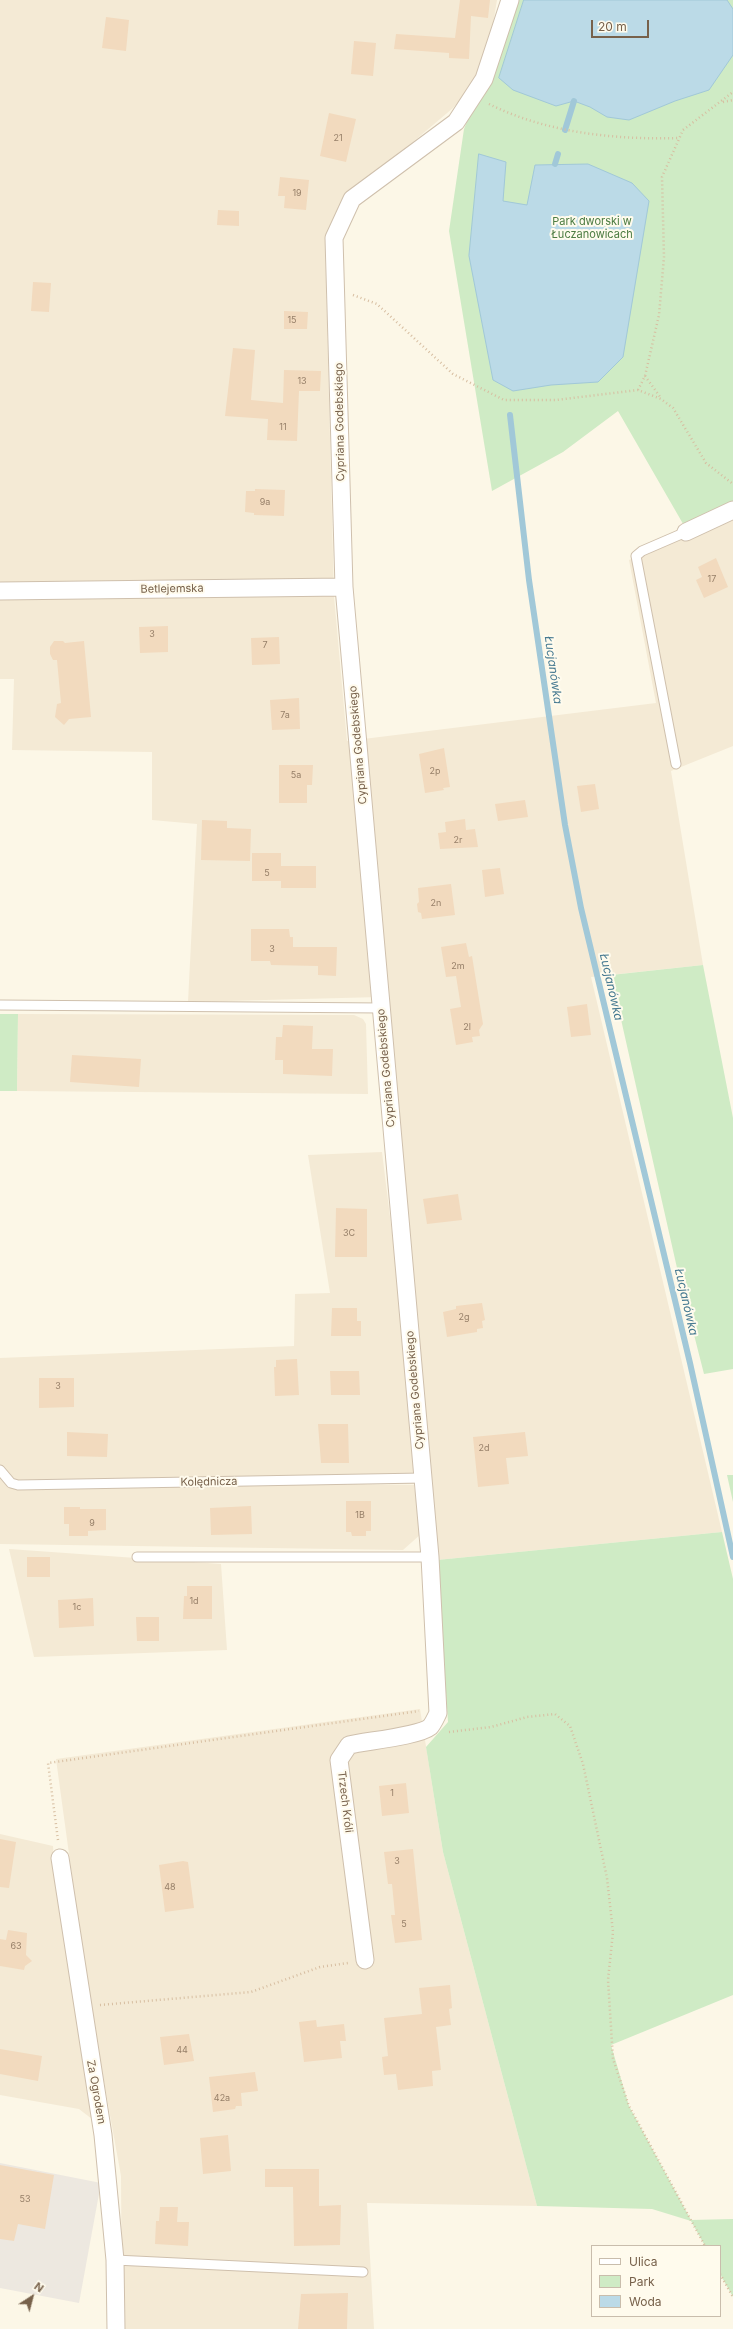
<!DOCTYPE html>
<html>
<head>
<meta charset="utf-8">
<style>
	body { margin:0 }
	#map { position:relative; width:733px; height:2329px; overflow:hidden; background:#fcf7e7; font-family:Inter,sans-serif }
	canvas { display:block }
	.legend { position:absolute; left:591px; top:2245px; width:130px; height:72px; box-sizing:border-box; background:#fffbed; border:1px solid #c9bdac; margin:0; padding:5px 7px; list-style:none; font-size:12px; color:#77614b }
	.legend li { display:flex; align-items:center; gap:8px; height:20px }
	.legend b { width:20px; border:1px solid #c9bdac }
	.north { position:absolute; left:12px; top:2277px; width:40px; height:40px; -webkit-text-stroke:3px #fffbed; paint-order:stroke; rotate:36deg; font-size:11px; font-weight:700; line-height:16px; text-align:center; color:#77614b }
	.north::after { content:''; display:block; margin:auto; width:14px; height:18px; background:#77614b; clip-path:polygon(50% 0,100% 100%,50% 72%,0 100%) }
	.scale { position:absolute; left:591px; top:20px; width:58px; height:18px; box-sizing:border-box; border:2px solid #77614b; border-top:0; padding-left:5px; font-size:12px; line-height:14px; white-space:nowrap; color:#77614b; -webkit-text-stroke:3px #fffbed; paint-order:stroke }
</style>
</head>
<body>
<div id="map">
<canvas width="733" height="2329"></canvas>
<ul class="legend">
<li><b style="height:5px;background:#fff"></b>Ulica</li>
<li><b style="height:11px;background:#cfebc5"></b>Park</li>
<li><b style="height:11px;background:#bbdae7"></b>Woda</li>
</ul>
<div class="north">N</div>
<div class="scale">20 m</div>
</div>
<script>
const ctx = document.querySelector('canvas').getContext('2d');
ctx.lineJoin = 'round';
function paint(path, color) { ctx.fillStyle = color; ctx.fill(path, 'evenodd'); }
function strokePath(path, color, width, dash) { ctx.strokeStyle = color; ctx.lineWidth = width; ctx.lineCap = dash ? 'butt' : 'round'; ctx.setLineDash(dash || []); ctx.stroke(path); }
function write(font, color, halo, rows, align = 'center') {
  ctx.font = font + ' Inter,sans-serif'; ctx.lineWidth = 4; ctx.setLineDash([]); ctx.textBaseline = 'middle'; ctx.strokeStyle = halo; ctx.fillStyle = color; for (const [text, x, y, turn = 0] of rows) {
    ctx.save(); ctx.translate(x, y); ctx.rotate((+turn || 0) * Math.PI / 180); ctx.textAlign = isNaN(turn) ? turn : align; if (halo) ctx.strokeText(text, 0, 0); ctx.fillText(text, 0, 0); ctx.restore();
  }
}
const residential = new Path2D(`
	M 0,0 L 497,0 L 489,48 L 475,83 L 453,108 L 347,198 L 334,220 L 325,242 L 334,596 L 347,741 L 656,703 L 629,560 L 733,514 L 733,746 L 671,771 L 703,965 L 591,977 L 722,1532 L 437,1560 L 380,997 L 188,1002 L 197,824 L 152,820 L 152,752 L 12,750 L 14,679 L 0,679 Z
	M 18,1014 L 354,1015 L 363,1019 L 366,1024 L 368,1094 L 17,1091 Z
	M 382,1152 L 423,1484 L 335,1485 L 414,1485 L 421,1534 L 403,1550 L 0,1544 L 0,1358 L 294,1346 L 295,1294 L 330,1293 L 308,1155 Z
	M 9,1549 L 221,1564 L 227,1650 L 34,1657 Z
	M 420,1709 L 443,1852 L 537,2206 L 367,2203 L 374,2329 L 122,2329 L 121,2176 L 88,1993 L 56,1759 Z
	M 0,1834 L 53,1846 L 55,1883 L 101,2126 L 79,2109 L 0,2095 Z`);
const industrial = new Path2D(`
	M 0,2163 L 101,2183 L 79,2303 L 0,2288 Z`);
const green = new Path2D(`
	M 510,0 L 733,0 L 733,504 L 686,529 L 618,411 L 563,452 L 492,491 L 449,231 L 464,129 L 484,79 Z
	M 703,965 L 733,1118 L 733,1369 L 704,1374 L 677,1268 L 611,975 Z
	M 0,1014 L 18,1014 L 17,1091 L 0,1091 Z
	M 727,1475 L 733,1475 L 733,1502 Z
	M 722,1532 L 733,1579 L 733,1995 L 611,2045 L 629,2106 L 691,2220 L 733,2219 L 733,2297 L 720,2274 L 720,2246 L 705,2246 L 691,2221 L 652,2209 L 537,2206 L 443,1852 L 426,1747 L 448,1722 L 437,1560 Z`);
const water = new Path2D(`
	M 524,0 L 727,0 L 733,9 L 733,55 L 709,90 L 675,101 L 629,120 L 607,117 L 590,107 L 574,101 L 556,106 L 513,90 L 499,78 Z
	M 479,154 L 506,162 L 503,201 L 527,205 L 535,165 L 588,164 L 632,183 L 649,201 L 623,357 L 598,382 L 551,385 L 513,391 L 493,380 L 469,256 Z`);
const stream = new Path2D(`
	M 565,130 L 574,101
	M 555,164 L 558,154
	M 510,415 L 529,580 L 565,825 L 581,908 L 690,1363 L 733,1557`);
const building = new Path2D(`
	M 460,0 L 490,0 L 488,18 L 471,16 L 469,59 L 449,58 L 449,53 L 394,49 L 396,34 L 455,38 Z
	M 106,17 L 129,20 L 126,51 L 102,48 Z
	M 354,41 L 376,43 L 373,76 L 351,74 Z
	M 329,113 L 356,119 L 346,162 L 320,156 Z
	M 280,177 L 309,180 L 306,210 L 284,208 L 285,196 L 278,196 Z
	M 218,210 L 239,211 L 239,226 L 217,225 Z
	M 33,282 L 51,283 L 49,312 L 31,311 Z
	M 284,311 L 308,312 L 307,329 L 284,329 Z
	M 233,348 L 255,350 L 251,400 L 283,403 L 284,370 L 321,371 L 320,391 L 299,391 L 297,441 L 267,440 L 268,419 L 225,416 Z
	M 255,489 L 285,490 L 284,516 L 254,515 L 254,513 L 245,512 L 246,491 L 255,491 Z
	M 716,558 L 728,587 L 704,598 L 696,580 L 702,577 L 698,567 Z
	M 168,626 L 168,652 L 140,653 L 139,627 Z
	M 279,637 L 280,664 L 252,665 L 251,638 Z
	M 54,641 L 63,641 L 65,643 L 84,641 L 91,717 L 69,719 L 64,725 L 55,717 L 57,704 L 61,703 L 57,660 L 53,660 L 50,654 L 50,647 Z
	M 299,698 L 300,729 L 272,730 L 270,700 Z
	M 444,748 L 450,787 L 443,788 L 444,790 L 425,793 L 419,754 Z
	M 279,765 L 313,765 L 312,785 L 307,785 L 307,803 L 279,803 Z
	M 595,784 L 599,809 L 581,812 L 577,786 Z
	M 525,800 L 528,817 L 498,821 L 495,804 Z
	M 465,819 L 466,830 L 475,829 L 478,847 L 440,849 L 438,833 L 446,832 L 445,822 Z
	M 202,820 L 227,821 L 227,828 L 251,829 L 250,861 L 201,860 Z
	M 252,853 L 281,853 L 281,866 L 316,866 L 316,888 L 281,888 L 281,881 L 252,881 Z
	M 500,868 L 504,894 L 485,897 L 482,870 Z
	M 451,884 L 455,915 L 422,919 L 421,913 L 418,912 L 417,904 L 419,902 L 418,888 Z
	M 251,929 L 289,929 L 290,937 L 293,937 L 293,947 L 337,947 L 336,976 L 318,975 L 318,966 L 271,965 L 270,961 L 251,961 Z
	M 466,943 L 469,957 L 472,956 L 483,1024 L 479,1030 L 480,1036 L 472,1037 L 473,1042 L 456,1045 L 450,1009 L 461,1007 L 456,976 L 446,977 L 441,947 Z
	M 587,1004 L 591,1035 L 571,1037 L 567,1007 Z
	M 283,1025 L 313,1026 L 312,1049 L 333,1049 L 332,1076 L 283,1074 L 283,1060 L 275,1060 L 276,1037 L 282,1037 Z
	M 72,1055 L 141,1059 L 139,1087 L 70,1082 Z
	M 458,1194 L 462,1220 L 427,1224 L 423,1199 Z
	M 336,1208 L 367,1209 L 367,1257 L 335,1257 Z
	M 482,1303 L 485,1320 L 482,1321 L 483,1328 L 477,1329 L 477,1332 L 447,1337 L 443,1312 L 456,1309 L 456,1306 Z
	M 332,1308 L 357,1308 L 357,1321 L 361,1321 L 361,1336 L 331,1336 Z
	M 297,1359 L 299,1395 L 275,1396 L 274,1367 L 276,1367 L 276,1360 Z
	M 330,1371 L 359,1371 L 360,1395 L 331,1395 Z
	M 39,1378 L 74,1378 L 74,1407 L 39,1408 Z
	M 318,1424 L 348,1424 L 349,1463 L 321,1463 Z
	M 67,1432 L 108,1434 L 107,1457 L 67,1456 Z
	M 525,1432 L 528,1456 L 506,1458 L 509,1484 L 478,1487 L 473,1437 Z
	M 346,1501 L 371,1501 L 371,1531 L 366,1531 L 366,1536 L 352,1536 L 351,1532 L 346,1532 Z
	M 251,1506 L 252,1534 L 211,1535 L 210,1508 Z
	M 64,1507 L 80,1507 L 80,1509 L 106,1509 L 106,1530 L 88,1531 L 88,1536 L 69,1536 L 69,1524 L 64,1524 Z
	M 27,1557 L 50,1557 L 50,1577 L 27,1577 Z
	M 187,1586 L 212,1586 L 212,1619 L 183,1619 L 184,1596 L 187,1596 Z
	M 93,1598 L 94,1626 L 59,1628 L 58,1600 Z
	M 136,1617 L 159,1617 L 159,1641 L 137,1641 Z
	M 406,1783 L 409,1813 L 382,1816 L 379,1786 Z
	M 0,1839 L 16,1842 L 9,1888 L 0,1887 Z
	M 413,1849 L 422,1940 L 395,1943 L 391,1915 L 395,1915 L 392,1884 L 388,1884 L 384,1852 Z
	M 183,1861 L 188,1862 L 194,1908 L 165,1912 L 159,1865 Z
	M 8,1930 L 27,1933 L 26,1955 L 32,1961 L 25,1966 L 24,1970 L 0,1966 L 0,1939 L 6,1940 Z
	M 450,1985 L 452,2008 L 449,2009 L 451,2025 L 436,2027 L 441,2070 L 432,2071 L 433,2086 L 398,2090 L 396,2074 L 384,2075 L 382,2057 L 388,2056 L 384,2018 L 422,2014 L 419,1988 Z
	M 316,2020 L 317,2027 L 344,2024 L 346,2041 L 340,2041 L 342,2058 L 304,2062 L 299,2022 Z
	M 189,2034 L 194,2061 L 164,2065 L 160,2037 Z
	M 0,2049 L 42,2056 L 38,2081 L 0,2074 Z
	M 255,2072 L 258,2091 L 241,2093 L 242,2106 L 236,2106 L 235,2109 L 213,2112 L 209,2077 Z
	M 228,2135 L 231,2171 L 203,2174 L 200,2138 Z
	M 0,2165 L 54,2175 L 45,2229 L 18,2224 L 14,2241 L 0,2239 Z
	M 265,2169 L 319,2169 L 319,2206 L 341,2205 L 340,2245 L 294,2246 L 293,2187 L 265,2187 Z
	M 160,2207 L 178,2207 L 177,2222 L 189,2222 L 188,2246 L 155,2244 L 156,2221 L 159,2221 Z
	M 348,2293 L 347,2329 L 298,2329 L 301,2294 Z`);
const path = new Path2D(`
	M 723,102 L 733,100
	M 489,104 C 547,133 616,140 680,138
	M 353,295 L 377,304 L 453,374 L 504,400 L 556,400 L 638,390 L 661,399 L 673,408 L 706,463 L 733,484
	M 645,376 L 661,398
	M 638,390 L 645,376 L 659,315 L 664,257 L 662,177 L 683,130 L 733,92
	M 449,1732 L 491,1727 L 527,1717 L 555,1714 L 570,1726 L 583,1764 L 607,1878 L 613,1932 L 608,1980 L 613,2059 L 629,2106 L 705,2246
	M 58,1840 L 48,1763 L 419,1711
	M 100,2005 L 251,1992 L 320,1967 L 348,1963
	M 720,2274 L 733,2297`);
const service = new Path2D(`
	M 676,764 L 636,556 L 642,551 L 686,532
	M 0,1005 L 381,1008
	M 0,1470 L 11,1483 L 18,1485 L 423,1478
	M 137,1557 L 430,1557
	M 115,2260 L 363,2272`);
const minor = new Path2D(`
	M 686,532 L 733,510
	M 0,591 L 344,587
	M 60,1858 L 103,2135 L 115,2260 L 116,2329
	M 365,1960 L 339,1760 L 349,1745 C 366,1741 419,1736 430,1727 C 433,1724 436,1717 438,1713 L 430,1557 L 344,587 L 334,238 L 352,199 L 456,122 L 484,79 L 510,0`);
const numberNames = [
	["21",338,138],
	["19",297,193],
	["15",292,320],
	["13",302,381],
	["11",283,427],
	["9a",265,502],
	["17",712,579],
	["3",152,634],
	["7",265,645],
	["7a",285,715],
	["2p",435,771],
	["5a",296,775],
	["2r",458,840],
	["5",267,873],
	["2n",436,903],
	["3",272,949],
	["2m",458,966],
	["2l",467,1027],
	["3C",349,1233],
	["2g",464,1317],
	["3",58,1386],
	["2d",484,1448],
	["1B",360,1515],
	["9",92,1523],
	["1d",194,1601],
	["1c",77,1607],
	["1",392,1793],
	["3",397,1861],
	["48",170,1887],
	["5",404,1924],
	["63",16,1946],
	["44",182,2050],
	["42a",222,2098],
	["53",25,2199]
];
const parkNames = [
	["Park dworski w",592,222],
	["Łuczanowicach",592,235]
];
const streetNames = [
	["Cypriana Godebskiego",340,422,-91],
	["Betlejemska",172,589,-1],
	["Cypriana Godebskiego",358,745,-95],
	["Cypriana Godebskiego",386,1068,-95],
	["Cypriana Godebskiego",415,1390,-95],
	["Kolędnicza",209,1482,-1],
	["Trzech Króli",345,1802,83],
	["Za Ogrodem",96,2092,80]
];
const waterNames = [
	["Łucjanówka",553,670,82],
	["Łucjanówka",611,987,77],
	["Łucjanówka",686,1302,77]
];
paint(residential, '#f4ead5');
paint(industrial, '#ede8e0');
paint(green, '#cfebc5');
paint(water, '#bbdae7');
strokePath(water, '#a1c8d8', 1);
strokePath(stream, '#a1c8d8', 6);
paint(building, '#f2dabe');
strokePath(service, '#cfc0ad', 11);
strokePath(minor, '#cfc0ad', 19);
strokePath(path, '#d7bea1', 2.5, [1, 3]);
strokePath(service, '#fff', 9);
strokePath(minor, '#fff', 17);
write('9px', '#967f68', null, numberNames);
write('11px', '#4c7c42', '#fffbed', parkNames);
write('11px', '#77614b', '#fffbed', streetNames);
write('italic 12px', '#477a91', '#fffbed', waterNames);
</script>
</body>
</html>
